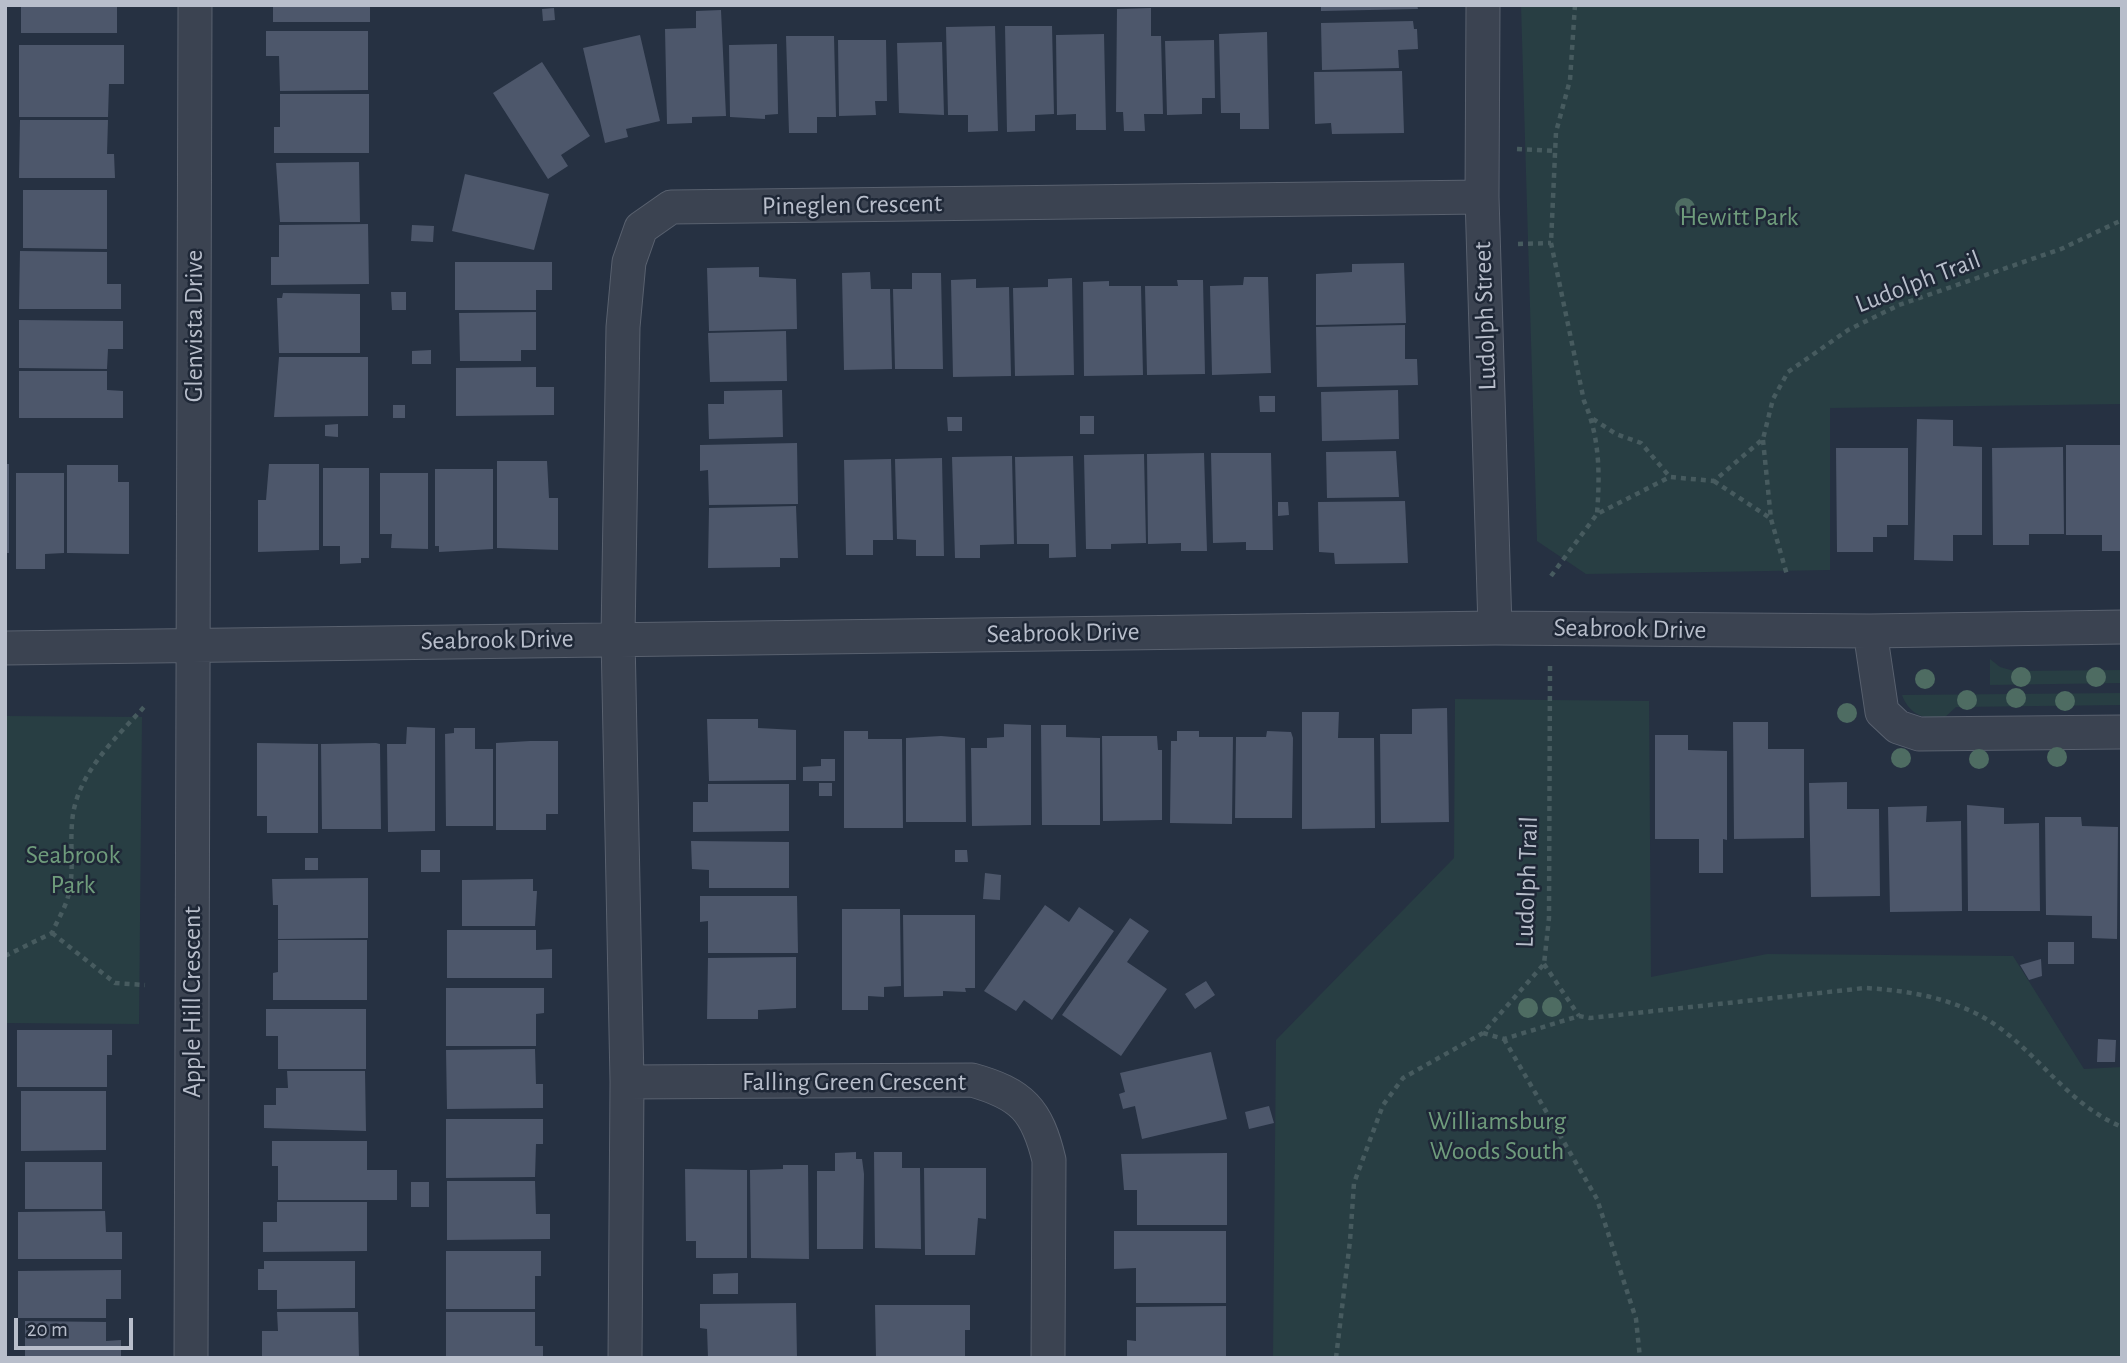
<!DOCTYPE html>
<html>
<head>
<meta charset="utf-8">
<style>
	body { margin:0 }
	#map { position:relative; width:2127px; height:1363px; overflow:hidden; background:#263142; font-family:"Alegreya Sans",sans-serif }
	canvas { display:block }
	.frame { position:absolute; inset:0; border:7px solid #b8becb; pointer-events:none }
	.scale { position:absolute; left:14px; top:1318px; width:119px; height:32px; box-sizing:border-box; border:4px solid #b8becb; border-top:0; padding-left:9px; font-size:21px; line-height:24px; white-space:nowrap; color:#b8becb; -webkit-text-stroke:5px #1f2837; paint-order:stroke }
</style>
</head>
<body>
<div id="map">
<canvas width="2127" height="1363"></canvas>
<div class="frame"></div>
<div class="scale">20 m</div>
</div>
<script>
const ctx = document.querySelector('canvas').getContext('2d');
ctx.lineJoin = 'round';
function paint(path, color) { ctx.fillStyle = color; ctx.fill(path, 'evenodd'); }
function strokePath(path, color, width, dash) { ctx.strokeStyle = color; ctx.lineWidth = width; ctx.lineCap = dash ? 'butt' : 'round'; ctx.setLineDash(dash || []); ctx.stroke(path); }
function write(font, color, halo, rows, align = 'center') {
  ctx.font = font + ' "Alegreya Sans",sans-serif'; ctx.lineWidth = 5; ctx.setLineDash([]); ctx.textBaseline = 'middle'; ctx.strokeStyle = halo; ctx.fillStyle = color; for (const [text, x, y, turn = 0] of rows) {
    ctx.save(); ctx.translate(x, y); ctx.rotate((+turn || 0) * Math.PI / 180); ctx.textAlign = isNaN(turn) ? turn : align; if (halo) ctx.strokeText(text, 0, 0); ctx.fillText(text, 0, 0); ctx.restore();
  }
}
const green = new Path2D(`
	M 1521,5 L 2122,5 L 2122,404 L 1830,408 L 1830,570 L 1586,574 L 1537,541 Z
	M 1990,659 L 2000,667 L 2014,671 L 2122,670 L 2122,683 L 1990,685 Z
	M 2122,693 L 2122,705 L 1956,707 L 1943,719 C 1923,719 1909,714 1902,695 Z
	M 1455,699 L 1649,701 L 1651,977 L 1767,954 L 2013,956 L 2084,1069 L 2122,1067 L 2122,1358 L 1273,1358 L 1276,1040 L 1454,858 Z
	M 5,716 L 142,717 L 139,1024 L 5,1023 Z`);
const building = new Path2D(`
	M 21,5 L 117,6 L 117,33 L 21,33 Z
	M 273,5 L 370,5 L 370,22 L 273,22 Z
	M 1321,5 L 1417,5 L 1418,9 L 1321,11 Z
	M 554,8 L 555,20 L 543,21 L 542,9 Z
	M 1151,8 L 1151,36 L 1161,36 L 1163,114 L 1144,114 L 1145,131 L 1124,131 L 1123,112 L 1116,112 L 1117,9 Z
	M 721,10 L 726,116 L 692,117 L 692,123 L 667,124 L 665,29 L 696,28 L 696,11 Z
	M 1413,21 L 1414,29 L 1417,29 L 1418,49 L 1398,50 L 1399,68 L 1322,70 L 1321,23 Z
	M 995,26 L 998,131 L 968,132 L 968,115 L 948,115 L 946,27 Z
	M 1005,26 L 1052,26 L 1054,114 L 1035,115 L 1035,131 L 1007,132 Z
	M 266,31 L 368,31 L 368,90 L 280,91 L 279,56 L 266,56 Z
	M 1267,32 L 1269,129 L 1240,129 L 1240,113 L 1221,113 L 1219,34 Z
	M 1104,34 L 1106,130 L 1076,130 L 1076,114 L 1057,115 L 1056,35 Z
	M 640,35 L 660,121 L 626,129 L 628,137 L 605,143 L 583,48 Z
	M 786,36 L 834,36 L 836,117 L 817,117 L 817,133 L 789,133 Z
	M 838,40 L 886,40 L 887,101 L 875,101 L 876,115 L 839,116 Z
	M 1214,40 L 1215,98 L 1202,98 L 1202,114 L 1167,115 L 1165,41 Z
	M 942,42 L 944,115 L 899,113 L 897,43 Z
	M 777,44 L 778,114 L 765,115 L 765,119 L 730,117 L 729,45 Z
	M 19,45 L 124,45 L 124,84 L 109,84 L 108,117 L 19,117 Z
	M 542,62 L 590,136 L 561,155 L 568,166 L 548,179 L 493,93 Z
	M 1402,71 L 1404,133 L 1332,134 L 1331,123 L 1315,124 L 1314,72 Z
	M 280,94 L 369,94 L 369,153 L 274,153 L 274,127 L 280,127 Z
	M 20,120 L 108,120 L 107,154 L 114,154 L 115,178 L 19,178 Z
	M 359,162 L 360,222 L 280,222 L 276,163 Z
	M 465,174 L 549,194 L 534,250 L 452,231 Z
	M 23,190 L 107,190 L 107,249 L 23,248 Z
	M 368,224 L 369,284 L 271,285 L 271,257 L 279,257 L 279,225 Z
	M 412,225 L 434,226 L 433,242 L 411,241 Z
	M 20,251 L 107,252 L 107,284 L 121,284 L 121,309 L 19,309 Z
	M 455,262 L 552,262 L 552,290 L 536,290 L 536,310 L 455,310 Z
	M 1404,263 L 1406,323 L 1316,325 L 1316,274 L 1352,272 L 1352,264 Z
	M 759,267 L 759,277 L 796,279 L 797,329 L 709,331 L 707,268 Z
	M 870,272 L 871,289 L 890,289 L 892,369 L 844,370 L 842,273 Z
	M 912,273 L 941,273 L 943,369 L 895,369 L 893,289 L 912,289 Z
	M 1244,277 L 1268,277 L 1271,373 L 1212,375 L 1210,286 L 1243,285 Z
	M 1072,278 L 1074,375 L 1015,376 L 1013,288 L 1048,287 L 1048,279 Z
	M 976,279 L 976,288 L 1009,287 L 1011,376 L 953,377 L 951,280 Z
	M 1177,280 L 1203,280 L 1205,374 L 1147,375 L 1145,286 L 1178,286 Z
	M 1109,281 L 1109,286 L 1141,286 L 1143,375 L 1084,376 L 1083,282 Z
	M 391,292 L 406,292 L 406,310 L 392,310 Z
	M 283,293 L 360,294 L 360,353 L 279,353 L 277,298 L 282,298 Z
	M 536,312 L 536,350 L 521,350 L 521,361 L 460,361 L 459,313 Z
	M 19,320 L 123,321 L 123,349 L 108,349 L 107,369 L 19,368 Z
	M 1405,325 L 1405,359 L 1417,359 L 1418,385 L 1317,387 L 1316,327 Z
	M 786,331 L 787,381 L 710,382 L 708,333 Z
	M 431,350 L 431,364 L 412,364 L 412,351 Z
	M 279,357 L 368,357 L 368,416 L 274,417 Z
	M 536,367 L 536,387 L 554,387 L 554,415 L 456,416 L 456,368 Z
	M 19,371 L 107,371 L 107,390 L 123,391 L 123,418 L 19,418 Z
	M 782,390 L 783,437 L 709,439 L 708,404 L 724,404 L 724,391 Z
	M 1398,390 L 1399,439 L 1322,441 L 1321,392 Z
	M 1259,396 L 1275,396 L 1275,412 L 1260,412 Z
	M 393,405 L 405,405 L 405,418 L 393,418 Z
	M 1080,416 L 1094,416 L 1094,434 L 1080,434 Z
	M 947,417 L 962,417 L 962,431 L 948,431 Z
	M 1917,419 L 1953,420 L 1953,446 L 1982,447 L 1982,535 L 1953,535 L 1953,561 L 1914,560 Z
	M 338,424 L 338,437 L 325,436 L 325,425 Z
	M 797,443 L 798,504 L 709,505 L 708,470 L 700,471 L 700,445 Z
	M 2066,445 L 2122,445 L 2122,551 L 2102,551 L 2102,535 L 2066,535 Z
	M 2063,447 L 2064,534 L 2029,534 L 2029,545 L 1993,545 L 1992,448 Z
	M 1836,448 L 1908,448 L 1908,525 L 1887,525 L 1887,537 L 1873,537 L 1873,552 L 1837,552 Z
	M 1396,451 L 1399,497 L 1327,498 L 1326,452 Z
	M 1204,453 L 1207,551 L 1181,551 L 1181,543 L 1148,544 L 1147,454 Z
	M 1211,453 L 1271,453 L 1273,550 L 1246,550 L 1246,542 L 1213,543 Z
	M 1144,454 L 1146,543 L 1111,544 L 1111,549 L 1086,549 L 1084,455 Z
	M 1012,456 L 1014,544 L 980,545 L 980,558 L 955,558 L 952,457 Z
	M 1073,456 L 1076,557 L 1049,558 L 1049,544 L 1017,544 L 1015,457 Z
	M 942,458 L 944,556 L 916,556 L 916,540 L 897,539 L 895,459 Z
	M 891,459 L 893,540 L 873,540 L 873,555 L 846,555 L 844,460 Z
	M 497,461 L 547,461 L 549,498 L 558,498 L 558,550 L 497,548 Z
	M 5,464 L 9,464 L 9,553 L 5,553 Z
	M 269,464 L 319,464 L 319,550 L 258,552 L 258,500 L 266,500 Z
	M 67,465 L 118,465 L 118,482 L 129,482 L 129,554 L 67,553 Z
	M 323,468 L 369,468 L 369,558 L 361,558 L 361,563 L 340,564 L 340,546 L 323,546 Z
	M 435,469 L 493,469 L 493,549 L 439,552 L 439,546 L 435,546 Z
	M 16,473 L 64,473 L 64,553 L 45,554 L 45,569 L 16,569 Z
	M 380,473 L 428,473 L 428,549 L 391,548 L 392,534 L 380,534 Z
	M 1405,501 L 1408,563 L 1335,564 L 1334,553 L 1319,552 L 1318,502 Z
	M 1278,502 L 1288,502 L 1289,515 L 1278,516 Z
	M 796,506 L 798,558 L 780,558 L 780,567 L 708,568 L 709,508 Z
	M 1447,708 L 1449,822 L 1381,823 L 1380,734 L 1412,734 L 1412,709 Z
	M 1302,712 L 1339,712 L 1338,738 L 1374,738 L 1375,828 L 1302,829 Z
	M 707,719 L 758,719 L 758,728 L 796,730 L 796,780 L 709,781 Z
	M 1733,722 L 1768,722 L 1768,749 L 1804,749 L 1804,838 L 1734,839 Z
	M 1004,724 L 1031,725 L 1031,825 L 972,826 L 971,748 L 987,748 L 987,738 L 1004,737 Z
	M 1041,725 L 1066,725 L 1066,737 L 1100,738 L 1100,825 L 1042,825 Z
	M 407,727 L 435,728 L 435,831 L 388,832 L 387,744 L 406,744 Z
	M 454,728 L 475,728 L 475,749 L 493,749 L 493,826 L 446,826 L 445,734 L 454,733 Z
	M 844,731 L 868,731 L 868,739 L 902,739 L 903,828 L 844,828 Z
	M 1177,731 L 1199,731 L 1199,737 L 1233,737 L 1232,824 L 1170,823 L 1171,741 L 1177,741 Z
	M 1267,731 L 1291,732 L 1293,738 L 1292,818 L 1235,818 L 1236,737 L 1266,737 Z
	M 1655,735 L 1688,735 L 1688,750 L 1727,751 L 1727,840 L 1723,839 L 1723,873 L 1699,873 L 1699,839 L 1655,839 Z
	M 941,736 L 965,738 L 966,822 L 906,822 L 906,738 Z
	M 1102,736 L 1157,736 L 1158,750 L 1162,750 L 1162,820 L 1103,821 Z
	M 530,741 L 558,741 L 558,814 L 546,814 L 546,830 L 496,830 L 496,743 Z
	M 257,743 L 318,744 L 318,833 L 267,833 L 267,816 L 257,816 Z
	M 376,743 L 380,744 L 381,829 L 322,829 L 321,744 Z
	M 821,759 L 835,759 L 835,781 L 803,781 L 803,767 L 821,766 Z
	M 1847,782 L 1847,809 L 1879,809 L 1880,896 L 1811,897 L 1809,783 Z
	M 819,783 L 832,783 L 832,796 L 819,796 Z
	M 708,784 L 789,784 L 789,831 L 693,832 L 693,802 L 708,802 Z
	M 1967,805 L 2004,808 L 2004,824 L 2039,823 L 2040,911 L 1968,911 Z
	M 1927,806 L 1926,822 L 1961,821 L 1962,911 L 1890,912 L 1888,807 Z
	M 2045,817 L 2081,817 L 2082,826 L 2118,827 L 2117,939 L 2092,938 L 2092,916 L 2046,915 Z
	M 691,841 L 789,842 L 789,888 L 709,888 L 709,870 L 692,869 Z
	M 421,850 L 440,850 L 440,872 L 421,872 Z
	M 955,850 L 967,850 L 968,862 L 955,862 Z
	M 305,858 L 318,858 L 318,870 L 305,870 Z
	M 985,873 L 1001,875 L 1000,900 L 983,899 Z
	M 368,878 L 368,938 L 278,939 L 278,905 L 273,905 L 272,879 Z
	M 533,879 L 533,891 L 537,891 L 535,926 L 462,926 L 462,880 Z
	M 700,896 L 797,896 L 798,953 L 708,953 L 708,921 L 700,922 Z
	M 1045,905 L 1069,922 L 1079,907 L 1114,931 L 1052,1020 L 1024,1000 L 1016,1011 L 984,991 Z
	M 842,909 L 900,909 L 901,986 L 884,987 L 884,997 L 868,996 L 868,1010 L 842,1010 Z
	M 903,915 L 975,915 L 975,988 L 965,988 L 966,992 L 943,991 L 943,996 L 904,997 Z
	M 1130,918 L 1149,931 L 1127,962 L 1167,989 L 1121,1056 L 1062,1015 Z
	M 447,930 L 536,930 L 536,950 L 552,949 L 552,978 L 447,978 Z
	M 278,940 L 367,940 L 367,1000 L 273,1000 L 273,973 L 278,972 Z
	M 2048,942 L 2074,942 L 2074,964 L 2048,964 Z
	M 796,957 L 796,1008 L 758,1010 L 758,1019 L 707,1019 L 708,958 Z
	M 2041,959 L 2042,976 L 2029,980 L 2020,965 Z
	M 1206,981 L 1215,995 L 1195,1009 L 1185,994 Z
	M 446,988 L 544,988 L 544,1013 L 536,1014 L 536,1046 L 446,1046 Z
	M 266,1009 L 366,1009 L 366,1069 L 278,1069 L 278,1036 L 266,1036 Z
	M 17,1030 L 112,1030 L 112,1055 L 107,1055 L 107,1087 L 17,1087 Z
	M 2098,1039 L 2116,1040 L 2115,1062 L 2097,1062 Z
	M 535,1049 L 536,1084 L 543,1084 L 543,1108 L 447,1109 L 446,1050 Z
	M 1211,1052 L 1227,1119 L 1142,1139 L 1135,1106 L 1123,1109 L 1119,1094 L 1125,1092 L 1120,1073 Z
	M 287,1071 L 365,1071 L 366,1131 L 264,1128 L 264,1105 L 276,1105 L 276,1088 L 288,1088 Z
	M 21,1091 L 106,1091 L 106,1150 L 21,1151 Z
	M 1269,1106 L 1274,1123 L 1249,1129 L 1245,1112 Z
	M 446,1119 L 543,1119 L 543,1144 L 536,1144 L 535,1177 L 446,1178 Z
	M 272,1141 L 367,1141 L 367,1170 L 397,1170 L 397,1200 L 278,1200 L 278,1166 L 272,1166 Z
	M 856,1152 L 856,1159 L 862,1159 L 864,1174 L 863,1249 L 817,1249 L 817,1171 L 835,1171 L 835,1153 Z
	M 874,1152 L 902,1152 L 902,1168 L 920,1168 L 921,1249 L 875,1248 Z
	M 1227,1153 L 1227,1225 L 1137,1225 L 1137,1190 L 1124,1190 L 1121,1154 Z
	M 25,1162 L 102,1162 L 102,1209 L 25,1209 Z
	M 783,1165 L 808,1165 L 809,1259 L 751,1258 L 750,1170 L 783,1169 Z
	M 924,1168 L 986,1168 L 986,1219 L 978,1218 L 975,1255 L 925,1255 Z
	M 685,1169 L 747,1170 L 747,1258 L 696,1258 L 696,1241 L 686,1241 Z
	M 447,1181 L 535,1181 L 536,1214 L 550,1214 L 550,1239 L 447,1240 Z
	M 411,1182 L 429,1182 L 429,1207 L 411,1207 Z
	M 277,1202 L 367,1202 L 367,1251 L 263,1252 L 263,1222 L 277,1222 Z
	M 105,1211 L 106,1232 L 122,1232 L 122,1259 L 18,1259 L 18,1212 Z
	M 1114,1231 L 1226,1231 L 1226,1303 L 1136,1303 L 1136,1268 L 1114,1269 Z
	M 446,1251 L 541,1251 L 541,1276 L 535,1276 L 535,1309 L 446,1309 Z
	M 264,1261 L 355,1261 L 355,1308 L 277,1309 L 277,1290 L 258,1290 L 258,1269 L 264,1269 Z
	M 121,1270 L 121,1299 L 106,1299 L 106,1318 L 18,1318 L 18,1271 Z
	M 738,1273 L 738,1294 L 713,1294 L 713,1274 Z
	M 796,1303 L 797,1358 L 708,1358 L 707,1329 L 700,1328 L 700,1304 Z
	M 875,1305 L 970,1305 L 970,1330 L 965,1330 L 965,1358 L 876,1358 Z
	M 1226,1306 L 1226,1358 L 1127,1358 L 1127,1340 L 1136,1341 L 1136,1307 Z
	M 277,1312 L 358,1312 L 359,1358 L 262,1358 L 262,1331 L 278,1331 Z
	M 446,1312 L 535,1312 L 535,1346 L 543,1346 L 543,1358 L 446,1358 Z
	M 25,1321 L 106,1322 L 106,1341 L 121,1340 L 121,1358 L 25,1358 Z`);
const path = new Path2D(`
	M 1575,5 L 1570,80 L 1556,132 L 1551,243 L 1584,401 C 1600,437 1600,475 1597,514
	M 1517,149 L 1555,151
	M 1518,244 L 1551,243
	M 1593,419 L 1616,434 L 1641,443 L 1670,477
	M 1763,440 L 1771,519 L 1787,575
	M 1714,481 L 1770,518
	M 1551,576 L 1597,514 L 1670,477 L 1714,481 L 1763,439 L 1773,399 L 1788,372 L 1848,330 L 1899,305 L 2061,249 L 2122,220
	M 52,933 L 115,983 L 145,985
	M 5,956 L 52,933 C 57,921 66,907 69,893 C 74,870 70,847 72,823 C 75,775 115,739 145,706
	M 1544,964 L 1579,1016
	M 1483,1033 L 1504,1039 L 1579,1016 L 1590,1018 L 1865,988 C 1917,991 1969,1001 2010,1036 C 2047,1067 2076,1108 2122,1127
	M 1504,1039 L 1597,1199 L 1636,1319 L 1640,1358
	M 1336,1358 L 1350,1241 L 1354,1183 L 1383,1105 L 1403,1078 L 1483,1033 L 1544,964 L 1549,918 L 1550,665`);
const minor = new Path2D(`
	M 1483,5 L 1482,197 L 1495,628
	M 1870,631 L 1882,712 L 1898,727 L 1919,734 L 2122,732
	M 5,648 L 1495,628 L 1870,631 L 2122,627
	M 627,1082 L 972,1080 C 1022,1094 1037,1110 1049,1160 L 1048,1358
	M 191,1358 L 195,5
	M 625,1358 L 627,1082 L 618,637 L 623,327 L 629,262 L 641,228 L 671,207 L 1482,197`);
const trees = [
	[1685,208],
	[2021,677],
	[2096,677],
	[1925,679],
	[2016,698],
	[1967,700],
	[2065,701],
	[1847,713],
	[2057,757],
	[1901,758],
	[1979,759],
	[1552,1007],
	[1528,1008]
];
const streetNames = [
	["Pineglen Crescent",852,205,-1],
	["Ludolph Trail",1918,282,-21],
	["Ludolph Street",1485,316,-92],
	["Glenvista Drive",194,326,-90],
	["Seabrook Drive",1630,629,1],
	["Seabrook Drive",1063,633,-1],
	["Seabrook Drive",497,640,-1],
	["Ludolph Trail",1527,882,-88],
	["Apple Hill Crescent",192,1002,-90],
	["Falling Green Crescent",854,1082]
];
const parkNames = [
	["Hewitt Park",1739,217],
	["Seabrook",73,855],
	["Park",73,885],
	["Williamsburg",1497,1121],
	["Woods South",1497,1151]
];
paint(green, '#283e43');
paint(building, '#4d576b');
strokePath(minor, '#59616f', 35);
strokePath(path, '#475b5f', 4.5, [5, 5]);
strokePath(minor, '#3b4351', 33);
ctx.fillStyle = '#4e6c62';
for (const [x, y] of trees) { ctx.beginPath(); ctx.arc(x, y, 10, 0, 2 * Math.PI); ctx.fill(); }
write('26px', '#b8becb', '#1f2837', streetNames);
write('26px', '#6f9c7c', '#1f2837', parkNames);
</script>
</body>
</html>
